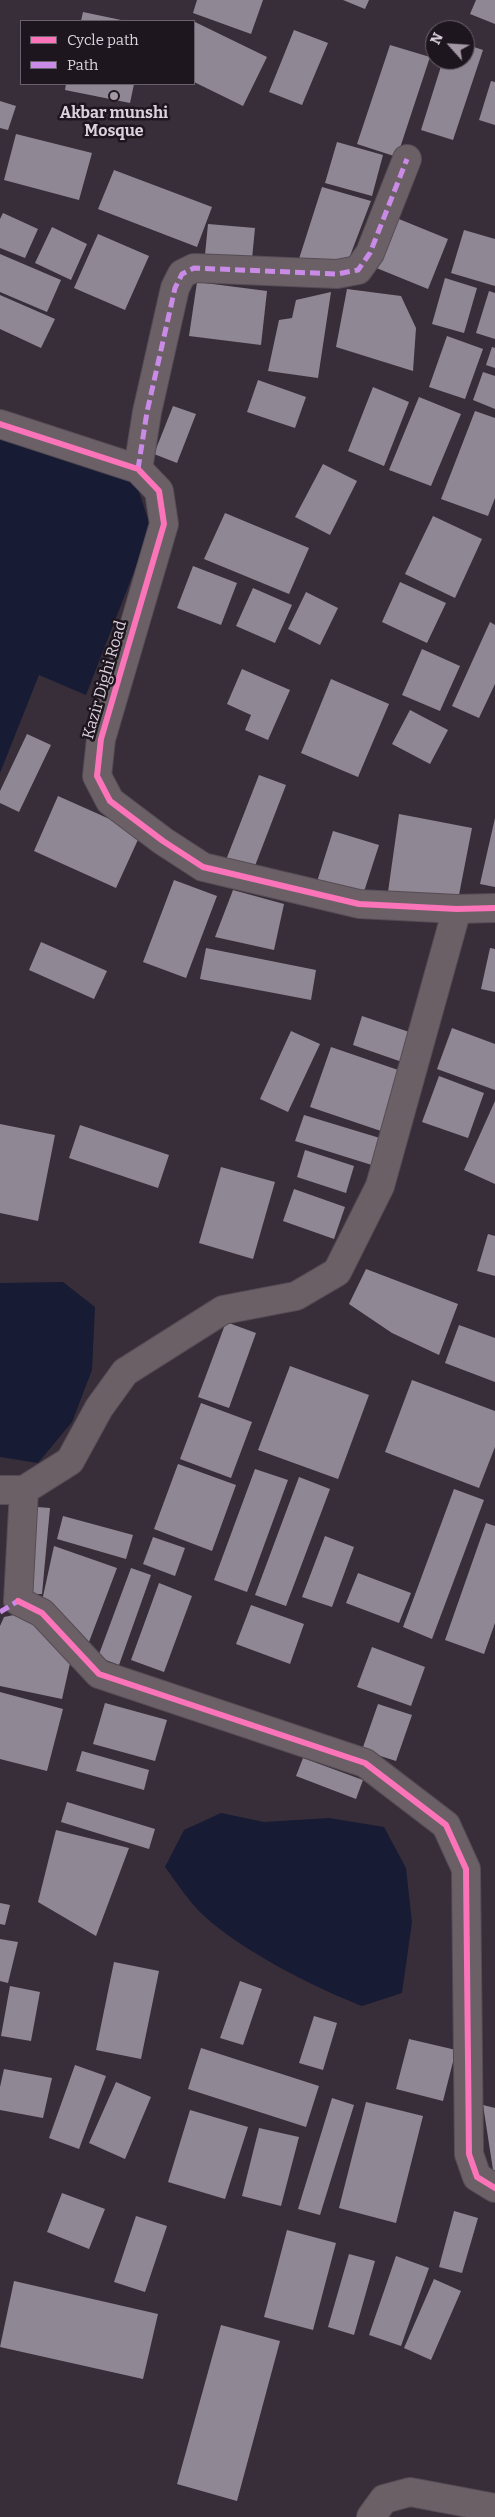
<!DOCTYPE html>
<style>
body{margin:0}
#map{position:relative;width:495px;height:2517px;overflow:hidden;background:#382e39;font-family:Bitter,serif}
canvas{display:block}
.legend{position:absolute;left:20px;top:20px;width:175px;height:65px;box-sizing:border-box;background:#1d161e;border:1px solid #69616b;margin:0;padding:6px 9px;list-style:none;font-size:15px;color:#dcd1de}
.legend li{display:flex;align-items:center;gap:10px;height:25px}
.legend b{width:25px;border:1px solid #69616b}
.north{position:absolute;left:425px;top:20px;width:50px;height:50px;box-sizing:border-box;background:#1d161e;border:1px solid #69616b;border-radius:50%;rotate:296deg;font-size:14px;font-weight:700;line-height:20px;text-align:center;color:#dcd1de}
.north::after{content:'';display:block;margin:auto;width:18px;height:22px;background:#a398a4;clip-path:polygon(50% 0,100% 100%,50% 72%,0 100%)}
</style>
<div id="map">
<canvas width="495" height="2517"></canvas>
<ul class="legend">
<li><b style="height:6px;background:#fb73b8"></b>Cycle path</li>
<li><b style="height:6px;background:#ca8be6"></b>Path</li>
</ul>
<div class="north">N</div>
</div>
<script>
const g = document.querySelector('canvas').getContext('2d');
g.lineJoin = 'round';
function paint(path, color) {
  g.fillStyle = color;
  g.fill(path, 'evenodd');
}
function stroke(path, color, width, dash) {
  g.strokeStyle = color;
  g.lineWidth = width;
  g.lineCap = dash ? 'butt' : 'round';
  g.setLineDash(dash || []);
  g.stroke(path);
}
function write(font, color, halo, rows, align = 'center') {
  g.font = font + ' Bitter,serif';
  g.lineWidth = 5;
  g.setLineDash([]);
  g.textBaseline = 'middle';
  g.strokeStyle = halo;
  g.fillStyle = color;
  for (const [text, x, y, turn = 0] of rows) {
    g.save();
    g.translate(x, y);
    g.rotate((+turn || 0) * Math.PI / 180);
    g.textAlign = isNaN(turn) ? turn : align;
    if (halo) g.strokeText(text, 0, 0);
    g.fillText(text, 0, 0);
    g.restore();
  }
}
paint(new Path2D(`
 M0 435 134 477 151 528 86 695 39 675 0 773Z
 M63 1282 95 1307 92 1370 72 1422 38 1463 0 1457V1283Z
 M221 1813 264 1822 329 1818 384 1827 406 1868 412 1922 402 1993 362 2006C313 1987 242 1951 203 1915 189 1902 177 1883 165 1867L184 1830Z`), '#171b33');
paint(new Path2D(`
 M197 0H263L251 34 193 13Z
 M343 0H369L365 9Z
 M476 0H495V24L470 14Z
 M83 12 121 20V21H81Z
 M195 22 267 57 243 106 194 82Z
 M294 30 328 43 302 105 269 92Z
 M465 44 483 50 453 140 421 130 443 60H465Z
 M390 45 430 57 397 157 357 144Z
 M491 81 495 82V125L479 120Z
 M66 84H134L130 103 65 90Z
 M0 101 16 106 8 130 0 128Z
 M16 134 92 153 79 200 4 180Z
 M337 142 383 155 372 196 325 183Z
 M114 170 212 207 197 247 98 209Z
 M322 187 371 201 348 261 298 262Z
 M3 213 38 229 25 258 0 248V219Z
 M394 217 448 239 428 289 374 267Z
 M208 224 255 228 251 269 204 265Z
 M52 227 87 244 71 280 35 263Z
 M464 230 495 239V286L451 273Z
 M98 234 149 256 125 310 74 288Z
 M0 254 61 280 47 312 0 292Z
 M445 278 477 288 464 333 432 324Z
 M197 282 267 291 261 345 189 336Z
 M347 289 401 296 416 328 413 371 336 347Z
 M489 291 495 293V339L476 333Z
 M331 292 318 378 268 371 279 320 292 318 296 300Z
 M0 295 55 319 41 348 0 329Z
 M447 336 483 349 465 399 429 387Z
 M492 347 495 348V368L486 365Z
 M483 372 495 376V409L473 400Z
 M258 380 306 397 295 428 247 412Z
 M373 387 409 402 384 466 348 451Z
 M419 397 461 414 431 486 389 470Z
 M173 406 196 414 177 463 154 454Z
 M475 411 495 418V498L488 516 441 499Z
 M323 464 357 481 330 535 295 517Z
 M225 513 309 548 289 594 204 559Z
 M433 516 482 539 455 598 405 574Z
 M193 566 237 583 221 625 177 608Z
 M400 582 446 603 427 643 382 622Z
 M253 588 292 605 275 643 236 626Z
 M306 592 338 608 320 645 288 629Z
 M490 622 495 625V684L479 718 452 706Z
 M422 649 460 666 440 711 402 695Z
 M242 669 290 690 268 740 245 730 251 715 227 704Z
 M331 679 389 704 358 777 301 753Z
 M410 710 448 730 430 764 392 744Z
 M27 734 51 745 19 812 0 803V791Z
 M259 775 286 785 253 871 226 860Z
 M58 796 141 833 116 888 34 851Z
 M399 814 472 828 458 900 388 892Z
 M495 818V887L480 884Z
 M333 831 379 845 361 901 315 888Z
 M174 880 217 896 186 978 143 962Z
 M233 890 284 904 274 950 215 937Z
 M41 942 107 971 94 999 29 970Z
 M206 948 316 970 311 1000 200 979Z
 M490 948 495 949V992L481 989Z
 M362 1016 415 1034 405 1063 353 1045Z
 M452 1028 495 1044V1090L437 1069Z
 M291 1031 320 1044 288 1112 260 1099Z
 M331 1047 404 1072 384 1132 310 1107Z
 M439 1076 484 1093 468 1138 422 1122Z
 M495 1101V1184L464 1170Z
 M304 1115 383 1139 375 1166 295 1141Z
 M0 1124 55 1135 38 1221 0 1213Z
 M80 1125 169 1155 158 1188 69 1158Z
 M305 1150 354 1166 346 1193 297 1177Z
 M221 1167 275 1182 253 1259 199 1243Z
 M294 1189 345 1207 334 1239 283 1221Z
 M488 1234 495 1236V1276L477 1271Z
 M366 1269 458 1304 439 1355 392 1333 349 1304Z
 M226 1322 256 1333 229 1408 198 1397Z
 M459 1325 495 1338V1382L445 1363Z
 M290 1366 369 1395 338 1479 258 1450Z
 M412 1380 495 1411V1447L479 1488 385 1452Z
 M201 1403 252 1422 231 1478 180 1459Z
 M178 1464 236 1485 212 1551 154 1529Z
 M255 1469 288 1480 247 1592 214 1580Z
 M299 1477 330 1489 286 1606 255 1595Z
 M454 1489 484 1500 432 1639 403 1627Z
 M25 1506 50 1508 42 1594H22Z
 M63 1516 133 1535 126 1559 57 1539Z
 M486 1523 495 1526V1623L484 1654 445 1640Z
 M325 1536 354 1547 332 1607 302 1597Z
 M153 1537 185 1548 175 1576 143 1564Z
 M54 1546 117 1568 89 1642 42 1601Z
 M131 1568 151 1575 119 1665 98 1657Z
 M358 1573 411 1593 399 1623 346 1603Z
 M159 1583 192 1596 164 1672 131 1660Z
 M251 1605 304 1624 290 1664 236 1644Z
 M29 1612 71 1659 62 1699 0 1686V1626L4 1617Z
 M372 1647 425 1667 411 1706 357 1687Z
 M0 1692 63 1709 47 1771 0 1759Z
 M105 1703 167 1720 155 1761 93 1744Z
 M378 1704 412 1715 396 1761 362 1750Z
 M82 1751 149 1770 144 1790 76 1771Z
 M303 1758 363 1780 356 1799 296 1776Z
 M67 1802 155 1829 149 1849 61 1822Z
 M56 1830 129 1848 96 1936 38 1902Z
 M0 1903 10 1905 5 1925 0 1924Z
 M0 1939 18 1942 8 1983 0 1981Z
 M114 1962 159 1971 141 2059 96 2050Z
 M240 1981 262 1989 243 2045 220 2038Z
 M10 1986 40 1992 31 2041 1 2036Z
 M314 2016 337 2023 323 2070 299 2063Z
 M409 2039 456 2050 443 2101 396 2089Z
 M201 2048 319 2086 306 2127 188 2089Z
 M75 2065 106 2076 79 2149 49 2138Z
 M4 2069 52 2078 43 2118 0 2110V2087Z
 M116 2082 151 2097 125 2159 89 2143Z
 M332 2098 354 2105 320 2215 298 2209Z
 M366 2102 423 2116 396 2223 339 2208Z
 M483 2105 495 2108V2176H494Z
 M190 2110 248 2127 225 2199 168 2182Z
 M259 2128 299 2137 281 2206 242 2196Z
 M62 2193 105 2209 89 2249 47 2232Z
 M454 2211 478 2218 462 2273 439 2267Z
 M136 2216 167 2226 145 2292 114 2282Z
 M287 2230 336 2243 313 2330 264 2317Z
 M349 2254 375 2261 354 2335 328 2327Z
 M396 2256 429 2268 401 2346 369 2335Z
 M434 2279 461 2291 431 2360 404 2348Z
 M14 2281 158 2314 143 2379 0 2347Z
 M221 2325 280 2341 237 2501 177 2484Z`), '#8f8894');
const minor = new Path2D(`
 M0 424 138 469 159 491 164 524 101 739 97 776 110 801 163 841 203 867 359 904 457 909 495 908
 M138 469 147 412 175 288 182 274 194 268 337 274 358 270 370 253 407 159
 M0 1490H24L70 1461 99 1408 125 1372 223 1310 296 1296 337 1272 380 1186 457 909
 M18 1601 42 1613 99 1674 365 1763 446 1825 466 1869 469 2154 477 2177 495 2188
 M18 1601 24 1490
 M371 2517 384 2499 410 2492 495 2508`);
stroke(minor, '#554c56', 30);
stroke(minor, '#6b6066', 28);
stroke(new Path2D(`
 M138 469 147 412 175 288 182 274 194 268 337 274 358 270 370 253 407 159
 M0 1612 18 1601`), '#ca8be6', 5, [10, 5]);
stroke(new Path2D(`
 M0 424 138 469 159 491 164 524 101 739 97 776 110 801 163 841 203 867 359 904 457 909 495 908
 M18 1601 42 1613 99 1674 365 1763 446 1825 466 1869 469 2154 477 2177 495 2188`), '#fb73b8', 6);
for (const [x, y, r, color] of [
 [114,96,5,"#a398a4"]
]) {
  const dot = new Path2D();
  dot.arc(x, y, r, 0, 2 * Math.PI);
  g.fillStyle = color;
  g.fill(dot);
  stroke(dot, '#1d161e', 2);
}
write('bold 16px', '#dcd1de', '#1d161e', [
 ["Akbar munshi",114,114],
 ["Mosque",114,132]
]);
write('16px', '#dcd1de', '#1d161e', [
 ["Kazir Dighi Road",105,680,-74]
]);
</script>
